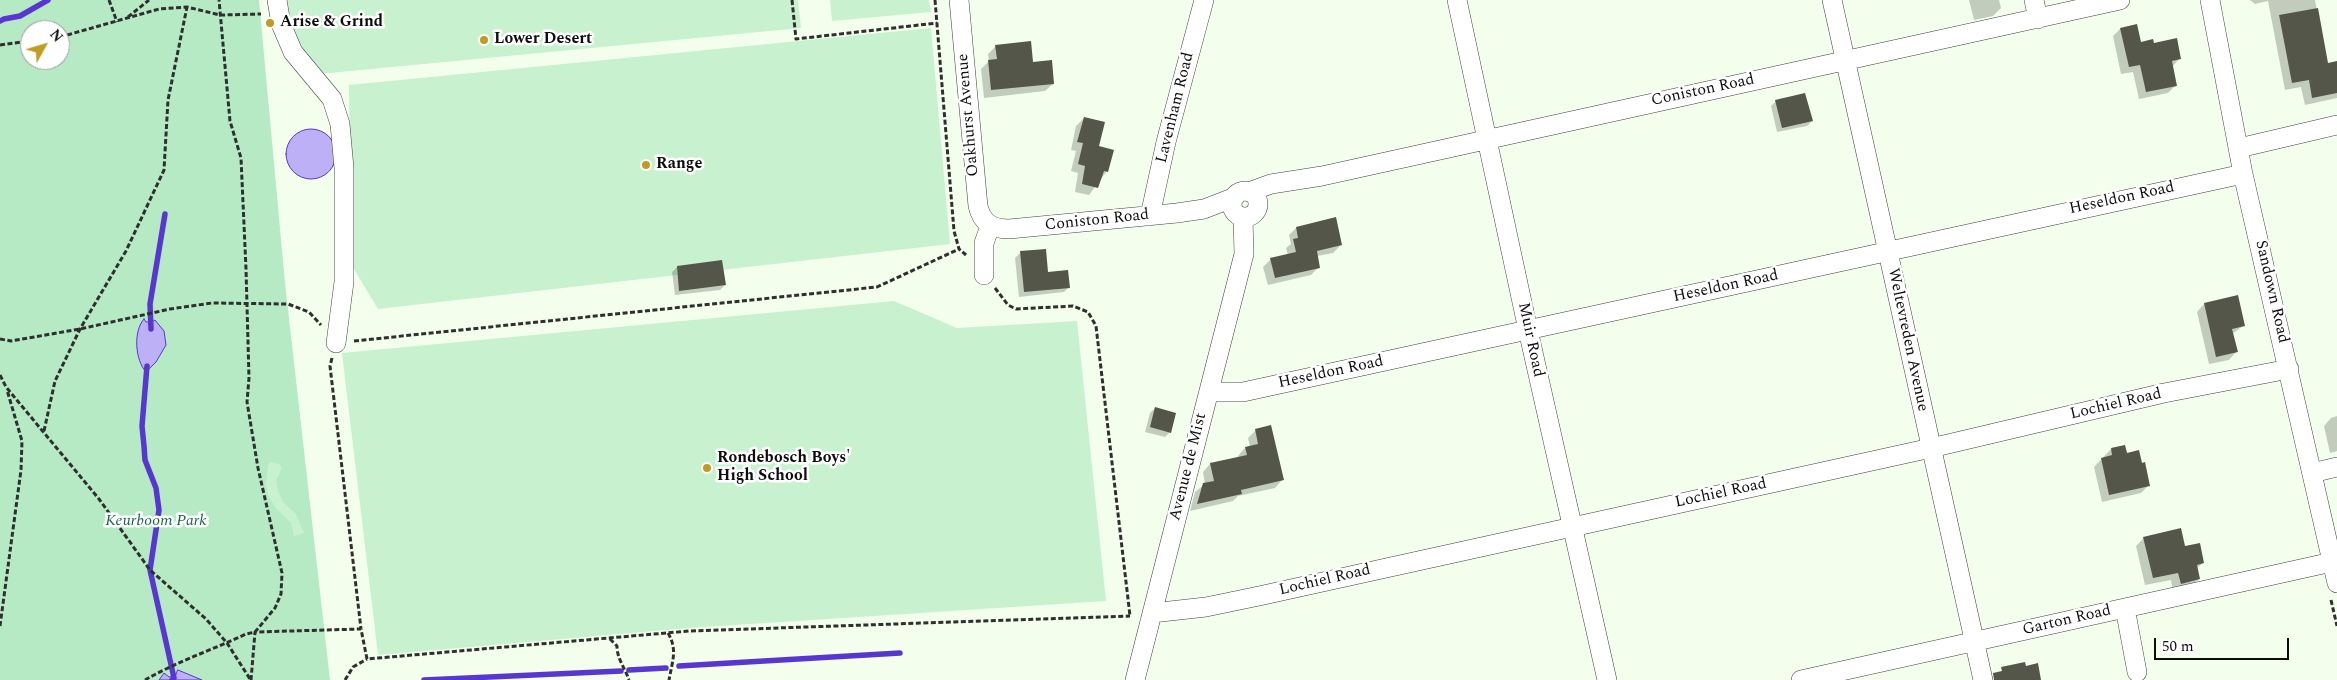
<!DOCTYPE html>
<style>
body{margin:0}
#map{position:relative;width:2337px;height:680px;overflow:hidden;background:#f3ffec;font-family:Spectral,serif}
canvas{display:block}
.north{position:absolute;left:20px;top:20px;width:50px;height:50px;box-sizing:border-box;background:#fff;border:1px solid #9e9e9e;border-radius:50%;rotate:51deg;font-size:14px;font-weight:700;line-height:20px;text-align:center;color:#0d0d0d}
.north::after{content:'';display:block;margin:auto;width:18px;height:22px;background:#bf9c22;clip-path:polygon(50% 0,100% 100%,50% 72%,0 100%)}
.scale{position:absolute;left:2154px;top:638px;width:135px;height:22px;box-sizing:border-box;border:2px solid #0d0d0d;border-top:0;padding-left:6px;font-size:15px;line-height:18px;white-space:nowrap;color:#0d0d0d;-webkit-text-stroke:4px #fff;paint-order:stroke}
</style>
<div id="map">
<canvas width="2337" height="680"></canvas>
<div class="north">N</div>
<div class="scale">50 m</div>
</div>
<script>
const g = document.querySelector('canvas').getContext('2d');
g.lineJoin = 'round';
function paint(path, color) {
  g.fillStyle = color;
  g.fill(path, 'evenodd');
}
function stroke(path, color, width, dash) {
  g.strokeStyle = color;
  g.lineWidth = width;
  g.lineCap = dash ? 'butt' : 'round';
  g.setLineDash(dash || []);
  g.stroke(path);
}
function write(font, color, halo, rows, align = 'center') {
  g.font = font + ' Spectral,serif';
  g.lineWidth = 5;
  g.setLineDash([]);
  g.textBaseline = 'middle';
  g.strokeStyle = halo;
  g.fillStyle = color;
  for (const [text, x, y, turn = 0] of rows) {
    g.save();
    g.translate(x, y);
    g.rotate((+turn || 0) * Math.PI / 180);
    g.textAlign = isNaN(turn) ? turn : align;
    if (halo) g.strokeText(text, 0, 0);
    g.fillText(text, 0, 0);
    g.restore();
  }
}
paint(new Path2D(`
 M0 0H259L285 283 330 680H0ZM30 30H60V60H30Z`), '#b6eac5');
paint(new Path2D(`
 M283 0H798L801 28 319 74 298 50Z
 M830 0H929L931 12 832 21Z
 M931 28 950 244 378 309 351 264 349 85Z
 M894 301 957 328 1077 321 1106 601 689 628 378 655 342 353Z
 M271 462 279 464 282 468 276 480 278 491 283 502 296 514 304 533 294 536 291 523 275 507 268 495 266 485 268 465Z`), '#c8f1cf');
const water = new Path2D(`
 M286 154a25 25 0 1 1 50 0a25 25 0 1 1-50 0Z
 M144 319 146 322H152L155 320 164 331 166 345 156 362 146 372C135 360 133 331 144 319Z
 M178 670 202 680H159L164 673 169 677 175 676Z`);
paint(water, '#beb0f7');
stroke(water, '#5836d0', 1);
paint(new Path2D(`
 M1969 0H1999L2001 8 1993 16 1974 20Z
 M2250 0H2315L2327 65 2337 63V98L2305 105 2301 87 2285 90 2268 1 2255 4Z
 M2120 29 2140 43 2153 44 2180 58 2172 67 2176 85 2168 93 2139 99 2133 72 2121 74 2113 36Z
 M996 46 1032 64 1053 84 1045 91 984 98 981 69 989 61 988 54Z
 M1776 101 1812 121 1807 126 1777 132 1771 106Z
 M1084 118 1107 171 1089 195 1075 192 1078 173 1071 171 1076 151 1071 150 1076 126Z
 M1296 228 1341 245 1333 253 1317 256 1319 267 1311 275 1268 285 1263 267 1271 259 1288 255 1286 248 1291 244 1289 235Z
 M1020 253 1047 273 1069 287 1064 292 1019 297 1015 258Z
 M677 267 725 285 720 290 675 295 672 272Z
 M2204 304 2243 326 2232 334 2236 352 2229 360 2209 364 2197 312Z
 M1155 408 1170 432 1165 437 1145 432 1150 413Z
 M2337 416V451L2330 453 2324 426 2331 418Z
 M1256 430 1282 480 1275 488 1238 496 1233 501 1190 511 1195 492 1205 484 1203 472 1210 464 1238 458V456L1245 448 1250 447 1248 438Z
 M2111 449 2126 455 2149 485 2141 493 2102 502 2094 467Z
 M2144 538 2184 548 2203 563 2196 569 2199 579 2191 587 2173 591 2171 580 2145 585 2136 546Z`), '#0003');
stroke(new Path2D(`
 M0 21 4 19 20 16 48 0
 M151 329 150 304 165 214
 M147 366 142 426 144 446 145 460 156 488 159 510 150 570 174 678 172 680
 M679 666 900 653
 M629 670 666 668
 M424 680 621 671`), '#5836d0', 5.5);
paint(new Path2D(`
 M2318 8 2328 63 2337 61V93L2312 98 2309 80 2292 83 2279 15Z
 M2137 24 2141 42 2153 39 2154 43 2177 38 2181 59 2172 61 2177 86 2146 92 2140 65 2129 67 2120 28Z
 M1031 41 1033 62 1052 60 1054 84 991 90 988 60 997 59 995 45Z
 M1805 93 1813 121 1782 128 1775 100Z
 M1084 117 1105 122 1099 146 1114 150 1108 172 1104 171 1098 188 1082 184 1085 166 1078 164 1083 143 1077 142Z
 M1336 217 1342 245 1317 251 1320 268 1275 278 1270 258 1296 252 1293 239 1298 238 1296 227Z
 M1046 249 1048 272 1068 270 1070 288 1024 292 1020 251Z
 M722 260 726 285 679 291 677 266Z
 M2238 295 2245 326 2232 329 2238 352 2216 357 2204 303Z
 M1155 407 1176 413 1171 433 1150 427Z
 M1271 425 1284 480 1241 490 1242 494 1197 504 1203 483 1214 481 1210 463 1247 455 1245 447 1258 444 1255 429Z
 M2125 445 2127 453 2139 450 2142 463 2145 462 2150 486 2109 495 2101 458 2112 455 2111 448Z
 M2181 528 2185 546 2200 543 2204 563 2197 565 2200 579 2181 584 2178 573 2153 578 2143 537Z
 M2025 662 2026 666 2038 663 2041 680H1994L1993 673 2002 671 2001 667Z`), '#535649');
const minor = new Path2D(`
 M277 0 281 24 293 52 332 99 340 124 344 168V282L336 343
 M959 0 978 206C982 223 992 229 1009 229L1177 213 1204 209 1235 197
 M1457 0 1528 330 1607 680
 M1832 0 1983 680
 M2034 0 2038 19
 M2210 0 2243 174 2337 583
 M2239 148 2337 125
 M1232 204a13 13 0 1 1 26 0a13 13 0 1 1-26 0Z
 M1249 192 1271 184 1322 176 2120 0
 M1150 216 1166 142 1204 0
 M984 275V243L990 226
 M1209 392H1243L2243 174
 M2312 473 2337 467
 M2125 608 2137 672
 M1152 613 1206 607 1259 596 1931 448 2164 393 2289 369
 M1135 680 1244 254 1243 217
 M1801 680 2332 562`);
stroke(minor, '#404040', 20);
stroke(new Path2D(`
 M109 0 117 22
 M792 0 796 39 937 23
 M935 0 954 231 959 249 966 255
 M128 17 149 0
 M60 37 159 9 187 7 220 15 261 14
 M0 45 30 41
 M995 288 1008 305 1016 309 1073 306 1088 312 1096 326 1130 616
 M0 339 11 341 80 329 170 309 212 303 288 304 309 312 321 325
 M354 341 877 287 959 249
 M332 358 330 366 361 629
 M0 375 6 387 99 499 150 570 206 619 227 643 250 679
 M44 431 55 381 80 329 126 251 164 170 168 100 187 7
 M2331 600 2337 626
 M0 626 21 470 22 441 7 390
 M668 633C678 650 672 662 669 680
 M610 639 617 646C617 659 625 668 629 680
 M145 680C176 662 212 650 246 634L255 632 275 608 281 594 282 573 258 468 247 402 249 378 246 269 241 158 230 121 219 0
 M251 680 255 632 361 629 367 659 689 631 1130 616
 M345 680 353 667 367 659`), '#2f2f2f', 3, [5, 2.5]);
stroke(minor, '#fff', 19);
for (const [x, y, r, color] of [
 [270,23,5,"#bf9c22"],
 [484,40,5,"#bf9c22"],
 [646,165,5,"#bf9c22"],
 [707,468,5,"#bf9c22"]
]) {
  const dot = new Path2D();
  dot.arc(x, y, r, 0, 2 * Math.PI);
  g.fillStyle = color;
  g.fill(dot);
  stroke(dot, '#fff', 2);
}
write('bold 16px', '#0d0d0d', '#fff', [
 ["Arise & Grind",280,23],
 ["Lower Desert",494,40],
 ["Range",656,165],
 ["Rondebosch Boys'",717,459],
 ["High School",717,477]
], 'left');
write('16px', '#0d0d0d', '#fff', [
 ["Coniston Road",1703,91,-12],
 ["Lavenham Road",1176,108,-76],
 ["Oakhurst Avenue",969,115,-95],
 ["Heseldon Road",2122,199,-12],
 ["Coniston Road",1097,221,-6],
 ["Heseldon Road",1726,287,-12],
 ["Sandown Road",2271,292,77],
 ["Muir Road",1530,340,78],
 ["Weltevreden Avenue",1907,340,78],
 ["Heseldon Road",1331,373,-12],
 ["Lochiel Road",2116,405,-13],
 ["Avenue de Mist",1189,467,-76],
 ["Lochiel Road",1721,494,-12],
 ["Lochiel Road",1325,581,-13],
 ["Garton Road",2067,621,-13]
]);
write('italic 16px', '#1c6549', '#fff', [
 ["Keurboom Park",156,522]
]);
</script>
